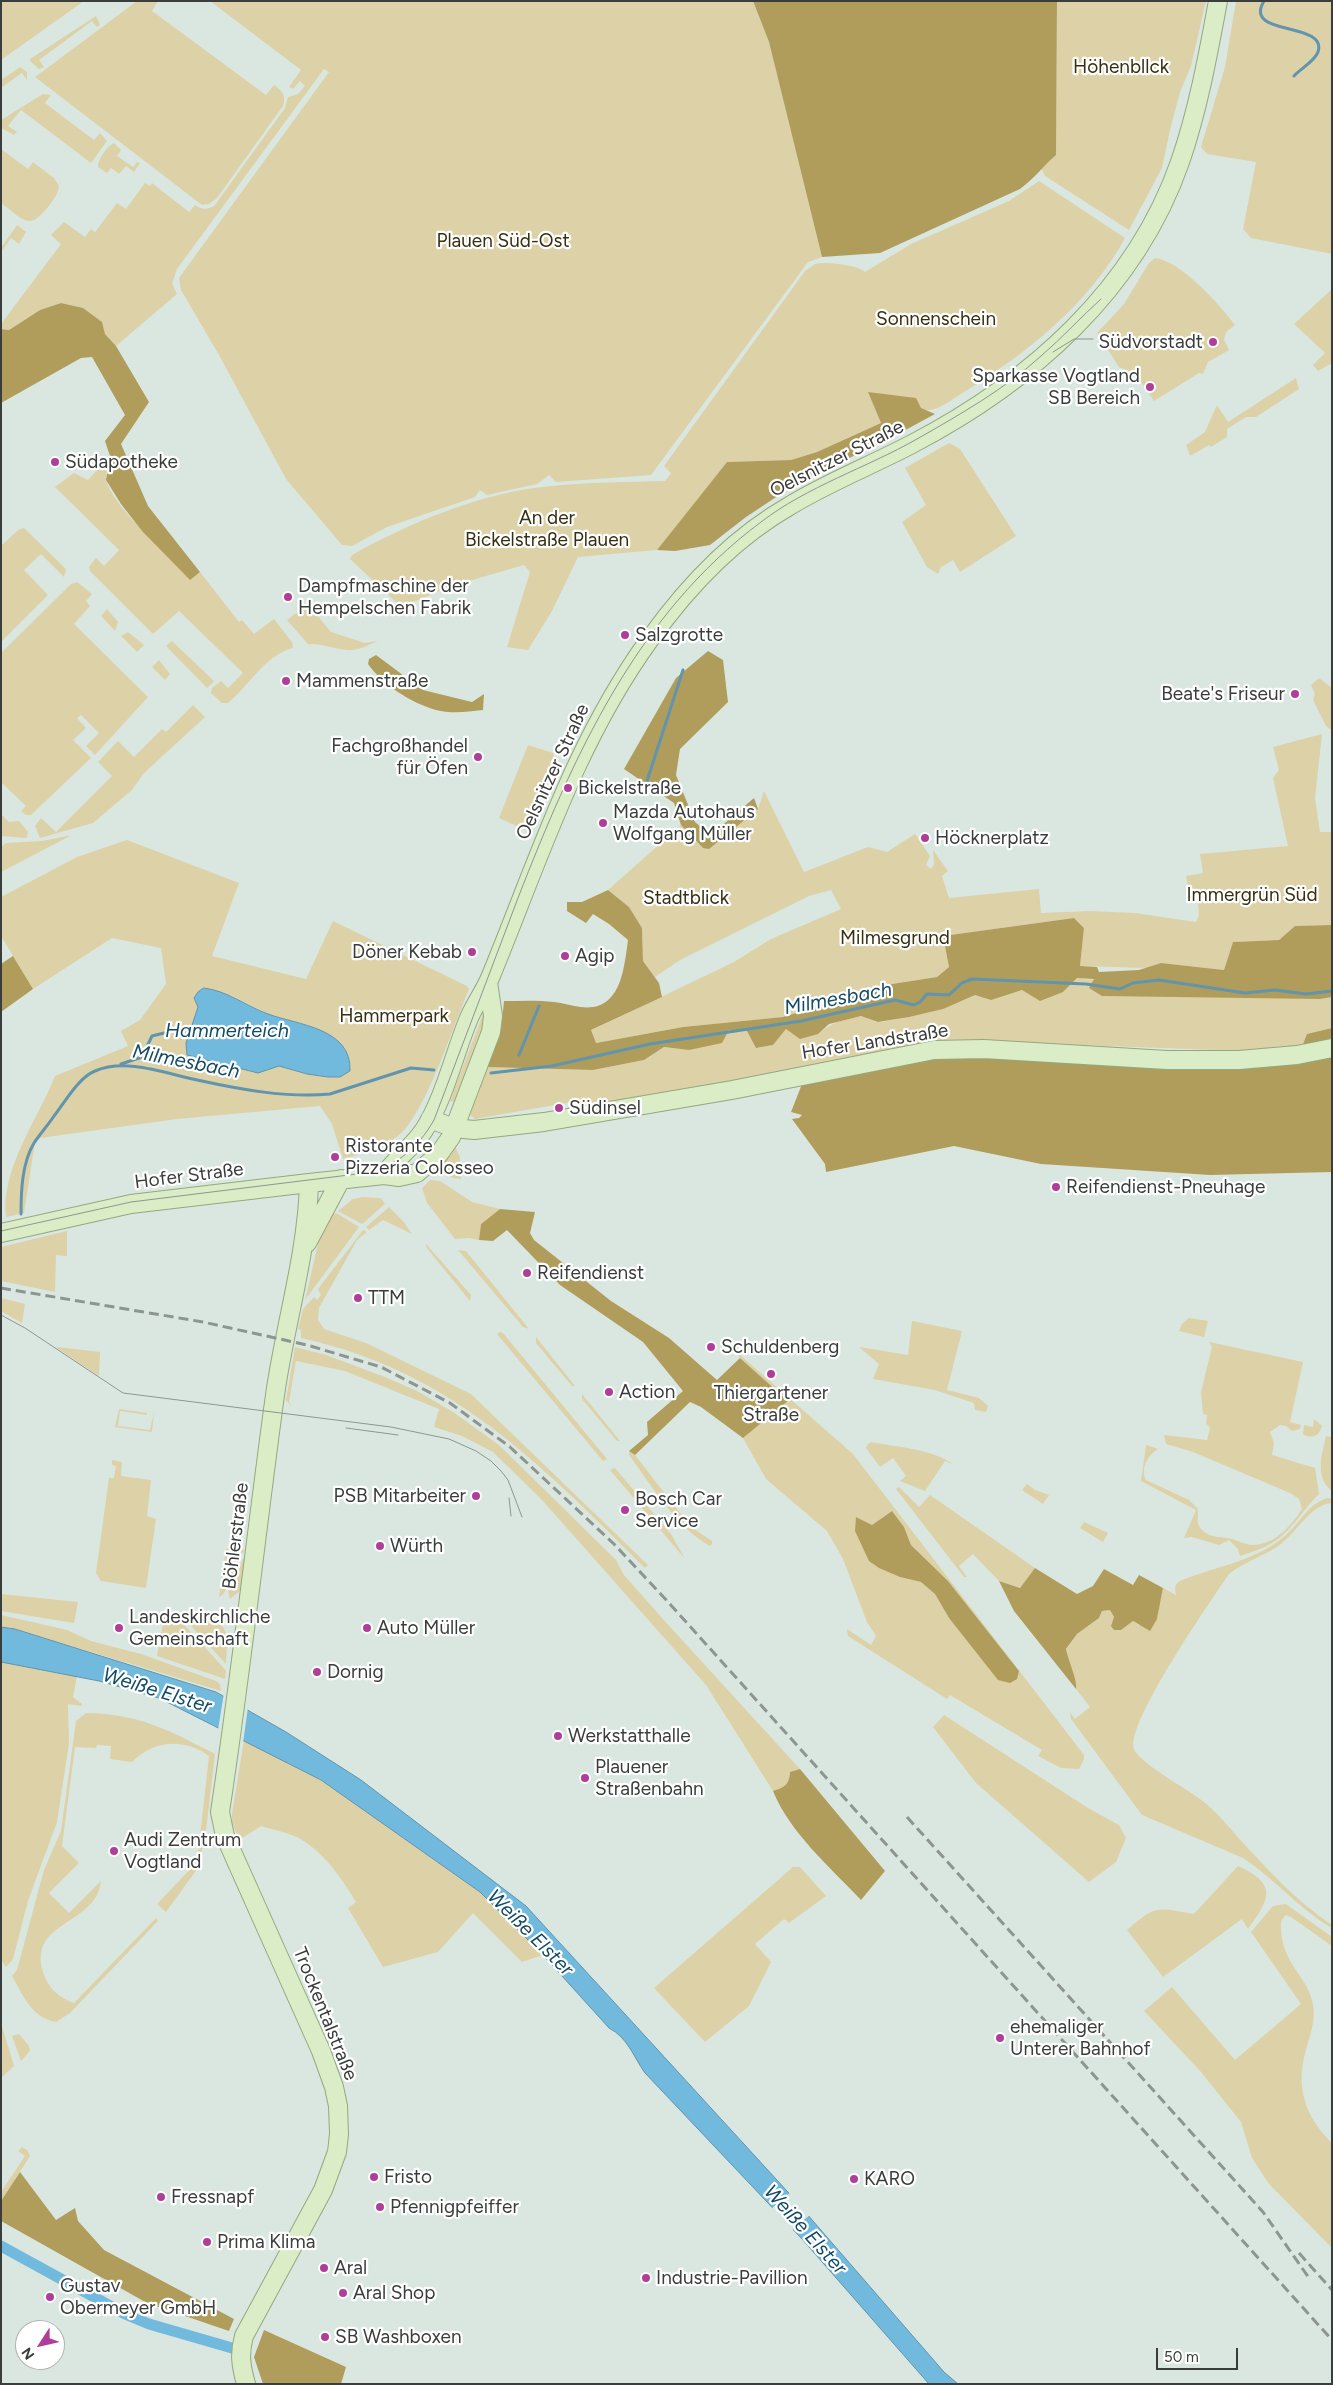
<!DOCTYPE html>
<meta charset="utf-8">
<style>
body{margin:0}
#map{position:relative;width:1333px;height:2385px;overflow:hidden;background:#dae7e0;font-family:Figtree,sans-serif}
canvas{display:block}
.frame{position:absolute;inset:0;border:2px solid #393d3b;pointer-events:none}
.north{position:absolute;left:15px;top:2320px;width:50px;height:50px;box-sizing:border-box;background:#fff;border:1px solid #b0b1b1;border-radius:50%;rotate:235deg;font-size:14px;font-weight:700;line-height:20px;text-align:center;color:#393d3b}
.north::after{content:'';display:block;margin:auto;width:18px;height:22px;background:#b03e98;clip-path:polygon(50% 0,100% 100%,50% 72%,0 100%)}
.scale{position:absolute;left:1156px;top:2348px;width:82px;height:22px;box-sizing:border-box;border:2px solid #393d3b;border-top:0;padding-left:6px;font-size:15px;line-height:18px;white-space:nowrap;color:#393d3b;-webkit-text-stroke:4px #fff;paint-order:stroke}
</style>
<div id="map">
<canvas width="1333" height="2385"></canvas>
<div class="frame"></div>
<div class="north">N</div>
<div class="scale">50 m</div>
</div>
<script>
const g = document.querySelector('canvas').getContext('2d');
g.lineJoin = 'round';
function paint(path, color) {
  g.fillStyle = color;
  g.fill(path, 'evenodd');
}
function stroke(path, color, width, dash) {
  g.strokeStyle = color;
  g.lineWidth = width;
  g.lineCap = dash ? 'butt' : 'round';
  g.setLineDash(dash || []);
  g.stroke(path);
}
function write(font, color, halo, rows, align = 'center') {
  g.font = font + ' Figtree,sans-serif';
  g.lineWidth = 4.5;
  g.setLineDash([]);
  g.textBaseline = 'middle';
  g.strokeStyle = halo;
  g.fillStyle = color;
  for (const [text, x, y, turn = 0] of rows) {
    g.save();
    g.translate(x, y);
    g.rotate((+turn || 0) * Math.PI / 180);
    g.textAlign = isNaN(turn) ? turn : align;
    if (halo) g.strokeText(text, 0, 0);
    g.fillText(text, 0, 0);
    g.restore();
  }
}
paint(new Path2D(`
 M1 1H84L1 60Z
 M137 1H158L152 11 266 95 274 85C283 91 286 96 283 106L217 198 209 204 202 205 35 77Z
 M210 1H753L769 42 822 257 808 262 651 475 556 482 549 475 537 484 487 495 480 490 475 497 387 527 352 546 342 545 286 479 219 355 181 290 179 278 329 72 324 69 177 269 172 284 177 294 116 346 105 334 101 322 83 308 61 303 40 310 9 330 1 329V324L61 244 51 235 64 222 85 237 91 229 95 232 117 203 126 209 145 183 150 186 152 183 189 212 195 205C202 210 208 210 215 205L285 108 288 97 298 94 305 86 300 81 293 89 289 87 301 70Z
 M1057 1H1206L1191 66 1180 92 1170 130 1162 168 1129 230 1045 176 1041 168 1056 155Z
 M1236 1H1332V254L1251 238 1243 229 1256 162 1207 154 1201 147 1225 67Z
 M96 16 100 25 97 27 92 21 39 60 44 67 39 69 30 61V59Z
 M20 67 27 72V80L22 73 1 88V80Z
 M43 94 51 95 45 103 94 140 100 133 107 141 91 163 21 110 8 126 17 132 14 135 1 128V120Z
 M114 143 121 150 117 156 133 167 137 162 140 163 134 172 126 166 119 174 111 168 107 173 98 167C98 159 107 146 114 143Z
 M1 149 28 169 33 162 54 178 59 186C58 195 53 200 48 207 28 232 23 219 1 203Z
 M1039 181 1125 238C1089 304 1026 354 964 392 954 398 939 411 926 410 915 410 881 396 868 392L881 423 817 452 791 460 727 462 657 550 578 557 552 611 528 650 507 647 530 572 524 565 448 587 419 600 399 605 350 559 352 555C411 522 483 492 551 486 589 482 627 482 665 481L671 473 664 466 805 271C808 269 812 266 815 264 825 261 858 265 865 272L911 244 1009 201Z
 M17 225 26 232 19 244 11 238 1 252V248Z
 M1155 258C1181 261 1219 304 1235 325L1226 332 1224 340 1229 350 1208 362 1203 374 1199 373 1154 401 1136 374 1119 367 1097 333 1124 304 1149 263Z
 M1332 289V363L1318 371 1313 365 1325 353 1294 324Z
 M1296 378 1299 389 1256 417H1246L1227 429V437L1211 447 1209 445 1190 456 1186 445 1205 432 1217 405 1228 422Z
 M949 443 960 449 1016 536 960 572 953 560 941 567 938 574 927 567 902 522 926 505 905 468Z
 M110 456C109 463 106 472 106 479 109 502 172 561 190 579L200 572 239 622 242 620 254 634 274 619 292 642 293 648C265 655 249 686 228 703H222L211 693 212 688 221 681 228 688 243 673 179 611 153 634 90 571 89 567 96 558 104 566 119 550 55 487 74 473 88 480Z
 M24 528 66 569 64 577 41 554 24 570 48 595 1 642V546L18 530Z
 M77 582 92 594 86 601 90 606 74 624 148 697 95 755 86 746 99 733 81 715 77 718 86 728 73 740 91 758 31 815H26L21 811 26 806 3 784 1 785V653L71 584Z
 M308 604 331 632 365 643 378 641C368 645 358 651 348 650 334 649 322 643 308 644L287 620Z
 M107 609 118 622 115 631 101 616Z
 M128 632 144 645 137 652 121 636Z
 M172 641 214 681 207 688 166 646Z
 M159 660 170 674 165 680 152 667Z
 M1319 678 1332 688V729H1330L1326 726 1313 700 1315 694 1311 685Z
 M193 705 205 717 143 774 132 790 93 823 40 838 35 826 41 818 56 832 112 776 98 762 118 741 134 757 162 729 166 732Z
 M1322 734 1315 798 1320 832H1332V925L1295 926 1279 940 1233 942 1224 970 1161 963 1146 968 1080 966 1084 928 1074 918 943 936 949 967 937 977 892 984 783 1017 683 1027 595 1043 590 1031 734 962 771 939 841 909 831 890 809 896 680 960 655 977 643 961 642 928 629 907 608 890 681 825 703 848 758 809 764 791 804 872 868 847 887 852 915 834 930 856 926 865 931 869 934 864 933 850 948 871 942 876 949 898 1039 889 1041 913 1090 911 1135 913 1196 922 1199 915 1197 893 1189 892 1186 876 1203 873 1200 854 1288 846 1273 778 1279 770 1273 747Z
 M528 745 553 753 556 763 547 779 530 832 499 818Z
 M1 814 9 822 19 821 28 832 27 838 1 836Z
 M67 836H70L1 872V847L6 843 42 841Z
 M127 840 239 883 212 956 306 979 333 921 467 986 469 989C453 1027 430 1099 405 1129 390 1146 365 1153 343 1159L332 1124 320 1106 177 1119 40 1138 35 1142 24 1213 6 1217C0 1170 39 1117 55 1076L128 1046 121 1031 140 1020 166 984 161 948 112 938 33 989 1 936V897L77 857ZM230 995 268 1014 316 1028 340 1077 307 1074 279 1066 258 1073 186 1043 198 1007Z
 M1077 978 1253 996 1320 999 1332 997V1028L1308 1034 1302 1047 1244 1051 968 1041 935 1043 760 1077 590 1106 583 1100 475 1119 470 1115 487 1067 593 1070 644 1060 664 1047 689 1050 729 1030 747 1031 757 1048 773 1045 786 1029 818 1034C827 1026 851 1013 864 1017 870 1018 875 1023 882 1022 915 1016 945 1008 975 995L991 999 1022 990 1063 992Z
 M484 1011 489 1014 457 1103 450 1101Z
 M455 1146 460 1157 461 1179 453 1178 437 1168Z
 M430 1180 440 1181 472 1202 500 1209 481 1224 479 1240 469 1238 455 1239 427 1203 422 1188Z
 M363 1197 381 1198 385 1204 362 1224 338 1211 353 1199Z
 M389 1207 403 1221 412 1234 383 1220 369 1230 366 1227Z
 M331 1213 338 1214 359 1227 305 1300 321 1231Z
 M363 1230 367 1232 357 1240 319 1308 318 1320 324 1329 366 1343 471 1394 648 1565 645 1568C540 1464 452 1371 301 1338V1330L298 1329 303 1309 314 1297 317 1300 321 1295 318 1289Z
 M67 1231V1256L56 1255 55 1292 1 1281V1247Z
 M426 1244 471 1295 470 1301 426 1247Z
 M458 1250 466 1251 529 1329 523 1327Z
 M1 1298 25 1304 22 1323 1 1311Z
 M1189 1318 1208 1321 1204 1337 1179 1331 1182 1324Z
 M912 1321 962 1331 947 1390 979 1398 988 1406 986 1412 975 1410 974 1403 935 1390 873 1379 879 1364 859 1347 908 1355Z
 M500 1332 503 1333 607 1459 603 1461 497 1334Z
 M536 1337 575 1386H572L536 1343Z
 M1209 1342 1303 1362 1290 1422 1301 1425 1300 1429 1292 1431 1286 1426 1280 1425 1270 1432 1274 1443 1272 1455 1315 1468 1319 1494C1306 1506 1298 1521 1285 1533 1273 1545 1256 1551 1240 1556L1238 1549 1229 1540 1219 1545 1192 1537 1184 1538 1196 1510 1141 1481 1146 1445 1158 1449C1148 1455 1140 1469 1146 1480L1189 1500 1197 1508C1199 1513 1197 1519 1198 1523 1202 1536 1217 1537 1227 1538 1236 1539 1244 1545 1254 1545 1275 1544 1291 1526 1302 1509L1299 1499 1290 1493 1193 1452 1166 1444 1164 1435 1207 1440 1210 1428 1206 1423 1207 1415 1203 1414 1201 1392 1212 1347Z
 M57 1347 100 1352 99 1376 57 1348Z
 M295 1347 326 1355 385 1377 419 1392 453 1412 499 1445 616 1560 624 1575 662 1618 800 1769 790 1772C789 1785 785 1787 773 1791L706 1685 542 1500 493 1452 462 1436 434 1427 439 1409 345 1371 296 1361 289 1402 293 1408 286 1400Z
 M731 1347 853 1454 1084 1755V1759L1079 1769 1061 1768 1038 1756 1042 1750 950 1695 947 1699 848 1636 847 1629 871 1645 876 1636 867 1622 843 1559 827 1531 766 1479 743 1438 788 1401 740 1358ZM892 1511 904 1527 911 1545 948 1581 1019 1671 967 1639 949 1618 935 1594 921 1582 900 1577 856 1517 872 1525Z
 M582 1394 620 1441H617L582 1399Z
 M119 1409 147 1413V1415L120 1411 118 1426 150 1430 154 1412 152 1432 115 1427Z
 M1314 1419 1322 1426C1320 1435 1312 1440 1303 1434L1304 1425 1313 1427Z
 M1326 1436 1332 1437V1491C1314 1477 1322 1455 1326 1436Z
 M871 1442C897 1447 933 1449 954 1465L945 1461 925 1491 900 1481 906 1476 893 1458 880 1467 866 1448 867 1445Z
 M629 1451 635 1455 691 1527 712 1541V1544L710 1546C676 1527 652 1486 629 1455Z
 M112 1460 122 1462 121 1476 151 1480 147 1516 156 1519 146 1588 101 1581 96 1573 109 1478H114L116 1466 112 1465Z
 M615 1468 671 1534 685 1559 610 1470Z
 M1027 1484 1035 1490 1049 1495 1043 1504 1022 1490Z
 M899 1487 919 1507 930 1495 1035 1568 1020 1588 999 1581 973 1554 959 1566 967 1577H964L896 1489Z
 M1328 1498 1332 1499V1503C1311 1504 1297 1532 1281 1544 1265 1556 1245 1561 1229 1574 1212 1599 1125 1724 1134 1749 1138 1762 1187 1789 1200 1799 1217 1811 1231 1830 1245 1845 1272 1874 1299 1903 1332 1925V1928C1299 1909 1275 1879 1243 1858L1142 1815 1071 1719 1070 1712 1075 1719 1090 1707 1076 1689C1077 1681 1068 1660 1066 1650L1077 1634 1099 1618 1102 1611 1110 1610 1121 1630 1133 1621 1138 1625 1157 1619 1163 1588 1176 1595C1175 1588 1174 1585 1180 1581 1216 1566 1259 1561 1288 1533 1302 1520 1309 1503 1328 1498Z
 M1084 1522 1108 1533 1103 1542 1080 1528Z
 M226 1549 245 1550C235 1561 229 1594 219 1597Z
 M245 1558 240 1591 230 1599 228 1591 236 1580 242 1560Z
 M1 1594 78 1602 74 1623 1 1611Z
 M165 1613 178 1618 221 1665 226 1671 225 1679 157 1656Z
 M1 1615 67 1630 91 1641 141 1654 216 1681 220 1684 221 1691 15 1629 1 1627Z
 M182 1616C224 1620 230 1620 226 1664Z
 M1 1662 77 1676 73 1697 82 1704V1706L68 1704 69 1743 57 1822 28 1901 13 1959 6 1967 1 1960Z
 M86 1713C139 1714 169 1730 215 1754L206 1831 198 1868 166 1912 157 1904 197 1862 209 1756C184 1738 154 1740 132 1762L110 1759 111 1746 97 1745 96 1748 75 1747 62 1846 79 1863 49 1893 69 1913 101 1881C96 1927 25 1920 44 1975 49 1989 60 1998 74 2003L156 1918 158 1921 70 2013 56 2022C31 2017 24 1997 12 1976L17 1970 44 1870 61 1831 76 1721Z
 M944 1715 1088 1808 1119 1825 1126 1838 1116 1862 1089 1882 976 1783 933 1727Z
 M244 1740 321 1780 480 1892 543 1955 522 1962 473 1913 438 1952 383 1967 348 1908 356 1902C342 1879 325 1854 302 1840 291 1833 274 1830 261 1826L239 1840 232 1822V1814Z
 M1238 1866C1278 1884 1270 1899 1248 1929L1242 1919 1163 1977 1127 1930C1157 1904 1157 1908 1194 1914Z
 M793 1867H800L826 1896 789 1923 784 1919 755 1944 771 1962 749 2006 705 2042 654 1988Z
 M1286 1904 1332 1937V1946L1291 1917 1286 1915C1281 1919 1281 1922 1281 1928 1282 1965 1309 1977 1313 2005 1316 2020 1310 2035 1306 2050 1295 2086 1305 2117 1332 2143V2248L1269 2184 1252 2158 1241 2122 1201 2072 1144 2011 1172 1987 1235 2060 1301 2004 1251 1932 1273 1906Z
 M1 2023 14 2066 1 2078Z
 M19 2034 29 2046 30 2051 21 2061 12 2036Z
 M22 2147 27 2150 30 2156 1 2201V2192L25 2156 18 2151Z`), '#ddd1a8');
paint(new Path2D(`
 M753 1H1057L1056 155C1043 166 1034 179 1020 189L880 253 822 257 769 42Z
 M61 303 83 308 102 322 105 334 116 346 149 402 121 444 148 506 200 572 190 580 142 531 121 504 106 480 110 456 105 441 125 415 92 357 81 358 1 403V329L9 330 40 310Z
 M868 392 916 398 921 408 935 414 887 440 799 482 746 517 710 545 675 551 657 550 727 462 791 460 817 452 881 423Z
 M708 651 723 660 728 702 680 749 676 775 695 822 711 835 754 798 758 809 709 849 703 848 681 825 674 803 624 769 676 678Z
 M376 655 423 690 472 702 484 694 483 710C467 712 451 714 436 710 411 703 382 684 368 664L369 659Z
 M608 890 629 907 642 928 643 961 659 983 662 997 591 1030 596 1043 683 1027 783 1017 892 984 937 977 949 967 943 936 1074 918 1084 928 1080 966 1097 967 1099 972 1139 970 1161 963 1224 970 1233 942 1279 940 1295 926 1332 925V997L1320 999 1102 996 1089 988 1094 979 1077 978 1063 992 1040 1001 1022 990 991 1000 975 995 943 1009 909 1017 878 1022 861 1016 829 1024 818 1034 800 1039 786 1029 773 1045 756 1048 747 1031 729 1030 722 1043 689 1050 664 1047 644 1060 593 1070 487 1067 501 1030 504 1001C520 1001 538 1000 554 1002 563 1003 572 1006 581 1007 621 1012 624 969 628 940L609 924 593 914 586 923 567 911V902H582Z
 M13 956 33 989 1 1012V964Z
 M1332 1028V1041L1302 1047 1307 1034Z
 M967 1057 1242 1067 1296 1064 1332 1057V1172L1210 1175 1041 1164 954 1146 826 1172 825 1164 792 1119 799 1118 802 1115 791 1112 802 1084 934 1058Z
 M500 1209 535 1212 530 1233 534 1240 611 1301 669 1338 717 1380 740 1358 788 1401 743 1438 701 1407 690 1402 635 1455 629 1451 648 1435 647 1422 683 1391 643 1342 560 1285 507 1230 493 1241 479 1240 481 1224Z
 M892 1511 904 1527 911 1545 948 1581 1019 1671 1017 1679 1010 1683 998 1680 949 1618 935 1594 921 1582 900 1577 879 1568 869 1561 855 1531 856 1517 872 1525Z
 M1035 1568 1077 1594 1093 1586 1104 1569 1133 1585 1139 1575 1163 1588 1157 1619 1150 1631 1133 1621 1121 1630H1114L1111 1626 1114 1617 1110 1610 1102 1611 1099 1618 1077 1634 1066 1649C1068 1660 1078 1681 1076 1689L1014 1611 999 1581 1020 1588Z
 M800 1769 885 1871 861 1900C830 1867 790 1833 773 1791 785 1787 789 1785 790 1772Z
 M20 2172 56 2220 75 2208 78 2221 104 2250 234 2319 229 2331 147 2303 1 2221V2201Z
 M264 2330 346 2367 341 2384H263L254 2357Z`), '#b09d5b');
const water = new Path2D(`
 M204 988C228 991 246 1006 268 1014 298 1025 352 1028 350 1071L340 1077H328L307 1074 279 1066 258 1073 187 1055 186 1043 198 1007 194 998 198 992Z
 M1 1627 15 1629 216 1692 286 1732 361 1780 526 1906 787 2191 944 2372 958 2384H929L802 2239 645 2073C633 2056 628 2038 609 2028L543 1955 480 1892 321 1780 159 1698 99 1681 1 1662Z`);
paint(water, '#72b9de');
stroke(water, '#6194ad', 1);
paint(new Path2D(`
 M224 1693 248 1707 243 1743 218 1730Z
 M791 2192 811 2214 791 2231 771 2209Z`), '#dae7e0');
stroke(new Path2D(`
 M1264 1C1242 37 1328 21 1318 52 1315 61 1300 69 1294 76
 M647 781 683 670
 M519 1055 539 1006
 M121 1064 142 1057 152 1036 164 1033
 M491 1073 552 1066 650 1044 801 1021 895 1000 914 1005 920 1002 927 994 949 995 962 983 972 979 1086 984 1120 989 1133 983 1159 980 1245 993 1275 990 1306 994 1332 991
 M21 1214C21 1191 22 1163 34 1143 40 1134 48 1125 54 1116 65 1102 78 1078 95 1071 128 1057 169 1075 202 1081 243 1090 288 1098 330 1094L411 1068 434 1070`), '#6194ad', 3);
stroke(new Path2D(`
 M1 2246 125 2314 149 2324 232 2348`), '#72b9de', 11);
const primary = new Path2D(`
 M430 1119 454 1128 474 1130 544 1122 732 1090 934 1050 984 1049 1167 1060H1239L1297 1055 1332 1048
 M384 1175C396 1158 413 1147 424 1130 445 1097 454 1054 469 1018 475 1004 484 992 490 978 538 862 575 742 650 639 687 587 735 537 791 505 829 482 872 465 912 444 1029 383 1135 291 1180 162 1198 110 1208 55 1218 1
 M1 1233 131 1204 309 1183 384 1175 399 1177 417 1173 439 1154 451 1137 491 1032 493 1016 488 982
 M307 1243 341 1179
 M246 2384C241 2366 239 2354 244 2336L323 2190 337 2152 339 2134 338 2106 334 2087 321 2051 225 1836 220 1812C241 1674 256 1534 275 1395 285 1324 307 1255 309 1183`);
stroke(primary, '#93a87e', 20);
stroke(primary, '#dbedc7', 18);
stroke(new Path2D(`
 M1053 352 1074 339H1093
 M1 1231 131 1202 365 1173C397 1166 418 1148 434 1120 462 1046 490 972 518 898 573 757 636 615 761 522 808 486 866 468 917 439 959 415 1005 389 1041 356 1062 338 1081 317 1101 299
 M1 1315 25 1328 123 1393 391 1427 449 1439 476 1451 491 1461 501 1471 508 1480 522 1517
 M346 1428 398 1435
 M509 1498 511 1516`), '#8d9591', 1);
stroke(new Path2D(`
 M1 1288 203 1322 307 1345 381 1367 450 1403 510 1447 614 1544 669 1603 1332 2340
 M907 1817 1263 2212 1309 2278
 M1299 2253 1332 2290`), '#8d9591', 3, [10, 5]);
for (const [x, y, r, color] of [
 [1213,342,5,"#b03e98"],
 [1150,387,5,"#b03e98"],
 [55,462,5,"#b03e98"],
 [288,597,5,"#b03e98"],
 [625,635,5,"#b03e98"],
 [286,681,5,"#b03e98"],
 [1295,694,5,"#b03e98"],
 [478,757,5,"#b03e98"],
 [568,788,5,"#b03e98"],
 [603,823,5,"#b03e98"],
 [925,838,5,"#b03e98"],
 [472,952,5,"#b03e98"],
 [565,956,5,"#b03e98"],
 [559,1108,5,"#b03e98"],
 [335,1157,5,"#b03e98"],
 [1056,1187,5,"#b03e98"],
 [527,1273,5,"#b03e98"],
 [358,1298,5,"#b03e98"],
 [711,1347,5,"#b03e98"],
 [771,1374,5,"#b03e98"],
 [609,1392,5,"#b03e98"],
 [476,1496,5,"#b03e98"],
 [625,1510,5,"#b03e98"],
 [380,1546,5,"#b03e98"],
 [119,1628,5,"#b03e98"],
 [367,1628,5,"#b03e98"],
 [317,1672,5,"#b03e98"],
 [558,1736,5,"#b03e98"],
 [585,1778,5,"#b03e98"],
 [114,1851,5,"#b03e98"],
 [1000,2038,5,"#b03e98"],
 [374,2177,5,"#b03e98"],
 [854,2179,5,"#b03e98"],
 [161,2197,5,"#b03e98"],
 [380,2207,5,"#b03e98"],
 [207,2242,5,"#b03e98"],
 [324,2268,5,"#b03e98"],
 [646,2278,5,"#b03e98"],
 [343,2293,5,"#b03e98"],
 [50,2297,5,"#b03e98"],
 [325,2337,5,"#b03e98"]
]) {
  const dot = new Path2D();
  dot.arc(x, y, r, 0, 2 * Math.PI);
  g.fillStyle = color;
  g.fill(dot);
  stroke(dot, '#fff', 2);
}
write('19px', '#372f11', '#fff', [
 ["Höhenbllck",1121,67],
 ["Plauen Süd-Ost",503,241],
 ["Sonnenschein",936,319],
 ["An der",547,518],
 ["Bickelstraße Plauen",547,540],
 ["Immergrün Süd",1252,895],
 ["Stadtblick",686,898],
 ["Milmesgrund",895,938],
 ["Hammerpark",394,1016]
]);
write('19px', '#393d3b', '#fff', [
 ["Südvorstadt",1203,342,"right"],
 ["Sparkasse Vogtland",1140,376,"right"],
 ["SB Bereich",1140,398,"right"],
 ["Südapotheke",65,462],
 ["Dampfmaschine der",298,586],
 ["Hempelschen Fabrik",298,608],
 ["Salzgrotte",635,635],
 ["Mammenstraße",296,681],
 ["Beate's Friseur",1285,694,"right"],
 ["Fachgroßhandel",468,746,"right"],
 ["für Öfen",468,768,"right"],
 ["Bickelstraße",578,788],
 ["Mazda Autohaus",613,812],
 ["Wolfgang Müller",613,834],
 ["Höcknerplatz",935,838],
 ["Döner Kebab",462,952,"right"],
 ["Agip",575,956],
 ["Südinsel",569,1108],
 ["Ristorante",345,1146],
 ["Pizzeria Colosseo",345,1168],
 ["Reifendienst-Pneuhage",1066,1187],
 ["Reifendienst",537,1273],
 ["TTM",368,1298],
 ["Schuldenberg",721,1347],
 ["Action",619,1392],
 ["Thiergartener",771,1393,"center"],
 ["Straße",771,1415,"center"],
 ["PSB Mitarbeiter",466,1496,"right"],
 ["Bosch Car",635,1499],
 ["Service",635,1521],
 ["Würth",390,1546],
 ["Landeskirchliche",129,1617],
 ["Gemeinschaft",129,1639],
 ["Auto Müller",377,1628],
 ["Dornig",327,1672],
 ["Werkstatthalle",568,1736],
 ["Plauener",595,1767],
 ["Straßenbahn",595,1789],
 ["Audi Zentrum",124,1840],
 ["Vogtland",124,1862],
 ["ehemaliger",1010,2027],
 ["Unterer Bahnhof",1010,2049],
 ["Fristo",384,2177],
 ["KARO",864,2179],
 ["Fressnapf",171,2197],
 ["Pfennigpfeiffer",390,2207],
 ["Prima Klima",217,2242],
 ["Aral",334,2268],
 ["Industrie-Pavillion",656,2278],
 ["Gustav",60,2286],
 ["Obermeyer GmbH",60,2308],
 ["Aral Shop",353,2293],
 ["SB Washboxen",335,2337]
], 'left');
write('19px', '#393d3b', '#fff', [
 ["Oelsnitzer Straße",837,459,-27],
 ["Oelsnitzer Straße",553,772,-65],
 ["Hofer Landstraße",875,1042,-9],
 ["Hofer Straße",189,1176,-7],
 ["Böhlerstraße",236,1536,-83],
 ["Trockentalstraße",325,2014,68]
]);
write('italic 20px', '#124b65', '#fff', [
 ["Milmesbach",838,999,-10],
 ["Hammerteich",227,1031],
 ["Milmesbach",186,1062,11],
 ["Weiße Elster",157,1691,17],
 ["Weiße Elster",530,1933,45],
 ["Weiße Elster",805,2230,48]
]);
</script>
